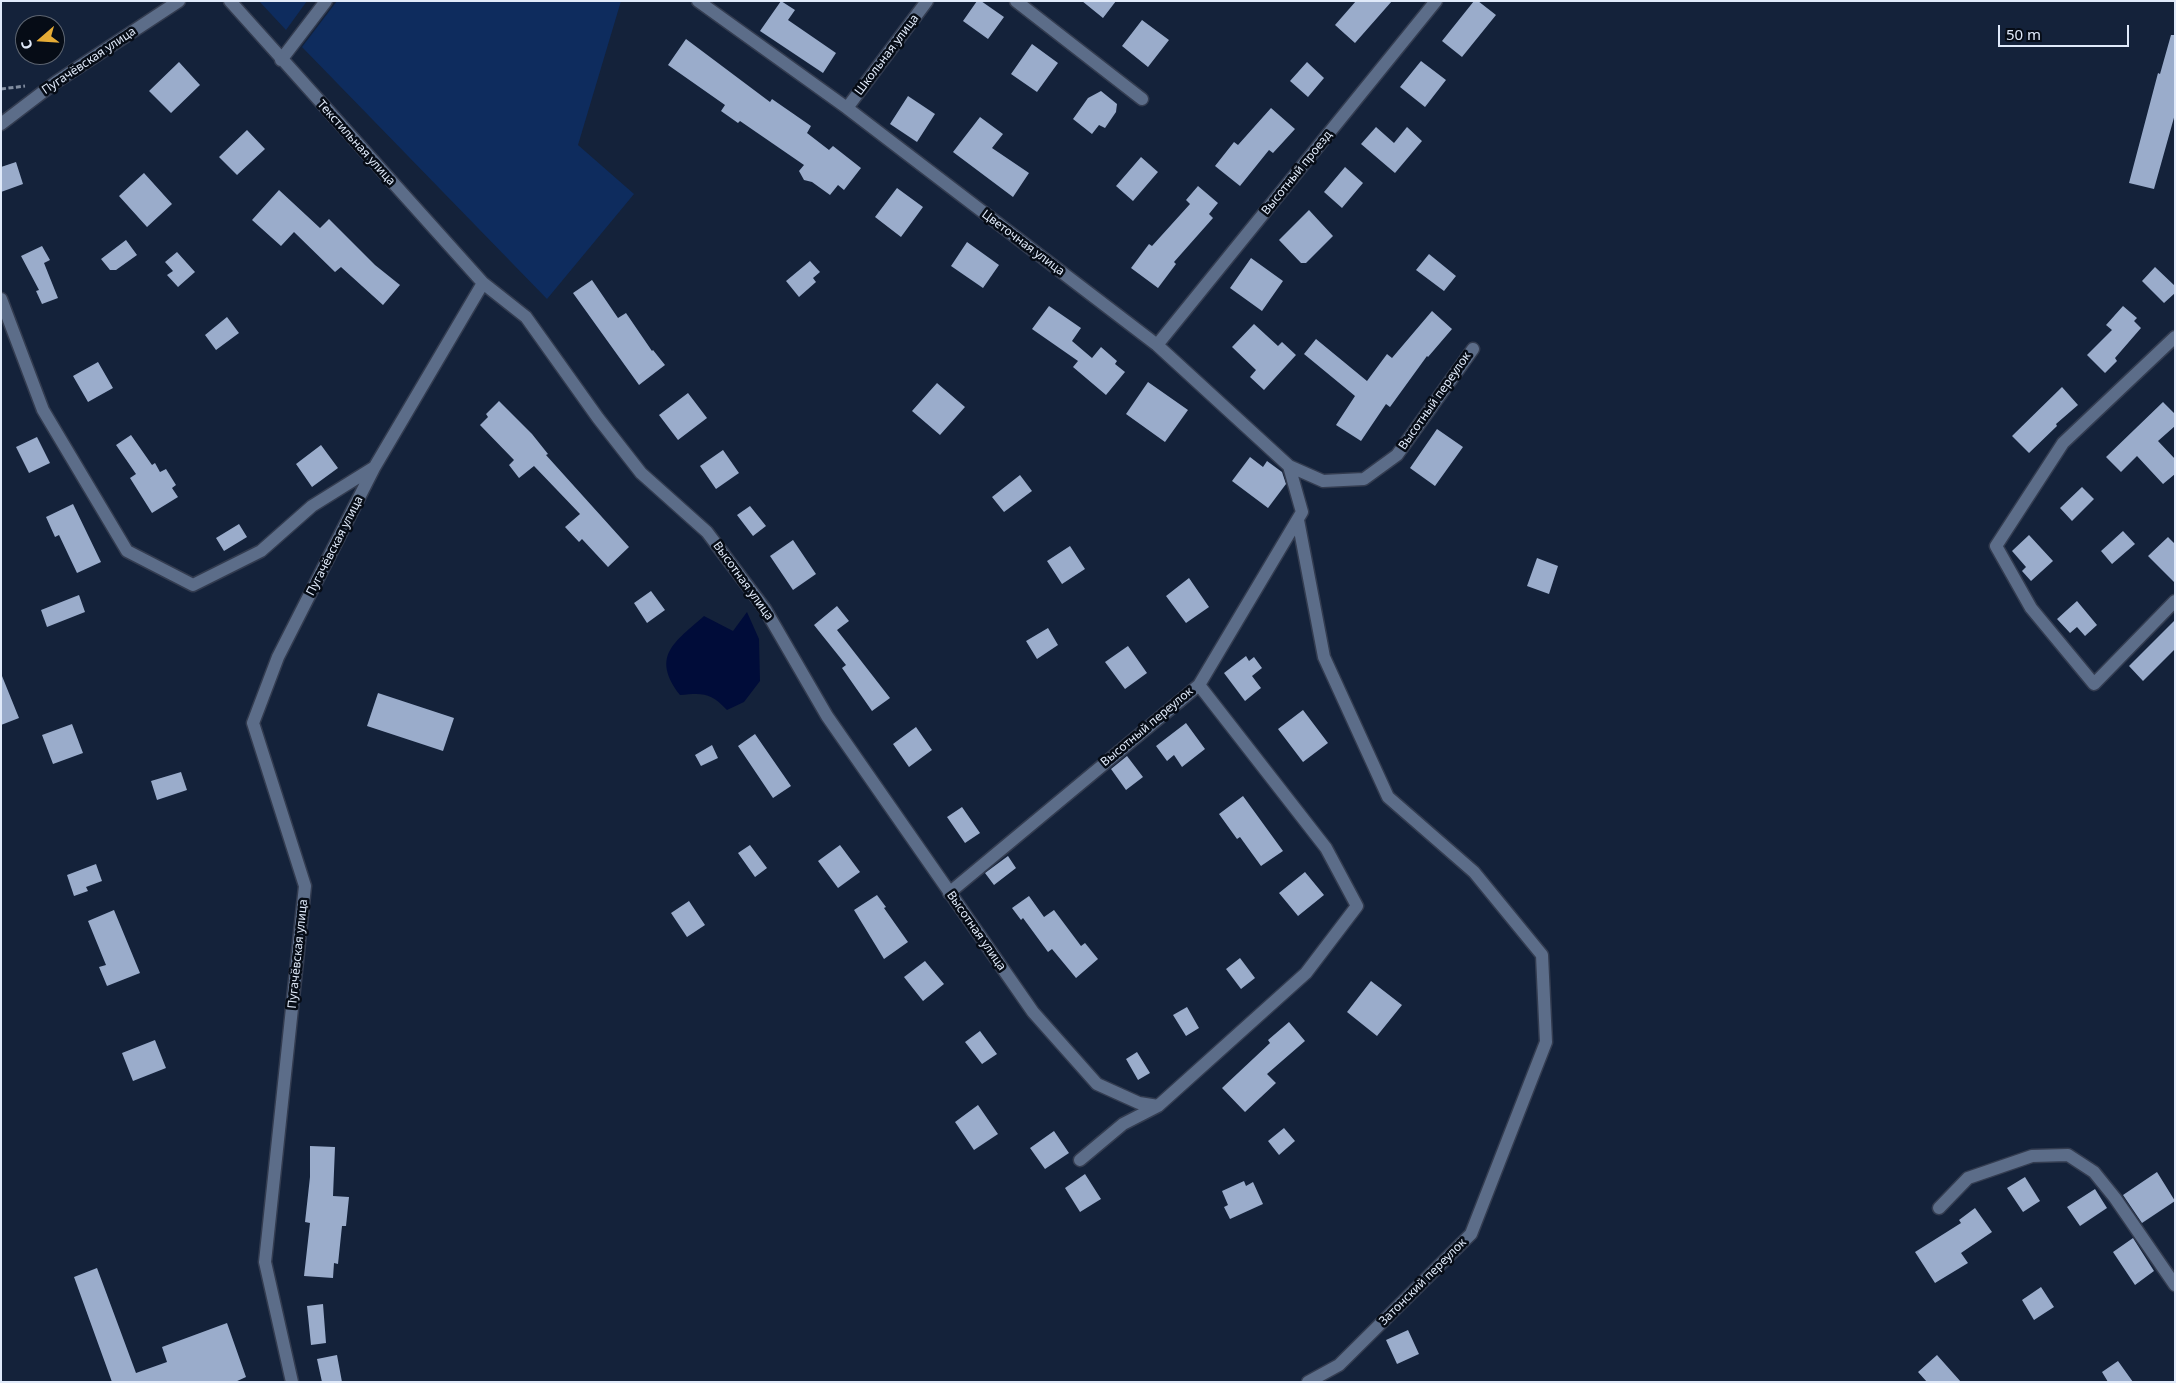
<!DOCTYPE html>
<meta charset="utf-8">
<style>
body{margin:0}
#map{position:relative;width:2176px;height:1383px;overflow:hidden;background:#14223a;font-family:"Noto Sans",sans-serif}
canvas{display:block}
.frame{position:absolute;inset:0;border:2px solid #e0eafa;pointer-events:none}
.north{position:absolute;left:15px;top:15px;width:50px;height:50px;box-sizing:border-box;background:#060c16;border:1px solid #5d6571;border-radius:50%;rotate:251deg;font-size:14px;font-weight:700;line-height:20px;text-align:center;color:#e0eafa}
.north::after{content:'';display:block;margin:auto;width:18px;height:22px;background:#e6ac36;clip-path:polygon(50% 0,100% 100%,50% 72%,0 100%)}
.scale{position:absolute;left:1998px;top:25px;width:131px;height:22px;box-sizing:border-box;border:2px solid #e0eafa;border-top:0;padding-left:6px;font-size:15px;line-height:18px;white-space:nowrap;color:#e0eafa;-webkit-text-stroke:4px #060c16;paint-order:stroke}
</style>
<div id="map">
<canvas width="2176" height="1383"></canvas>
<div class="frame"></div>
<div class="north">С</div>
<div class="scale">50 m</div>
</div>
<script>
const g = document.querySelector('canvas').getContext('2d');
g.lineJoin = 'round';
function paint(path, color) {
  g.fillStyle = color;
  g.fill(path, 'evenodd');
}
function stroke(path, color, width, dash) {
  g.strokeStyle = color;
  g.lineWidth = width;
  g.lineCap = dash ? 'butt' : 'round';
  g.setLineDash(dash || []);
  g.stroke(path);
}
function write(font, color, halo, rows, align = 'center') {
  g.font = font + ' "Noto Sans",sans-serif';
  g.lineWidth = 5;
  g.setLineDash([]);
  g.textBaseline = 'middle';
  g.strokeStyle = halo;
  g.fillStyle = color;
  for (const [text, x, y, turn = 0] of rows) {
    g.save();
    g.translate(x, y);
    g.rotate((+turn || 0) * Math.PI / 180);
    g.textAlign = isNaN(turn) ? turn : align;
    if (halo) g.strokeText(text, 0, 0);
    g.fillText(text, 0, 0);
    g.restore();
  }
}
paint(new Path2D(`
 M259 1H307L286 30Z
 M337 1H621L578 145 634 194 547 299 302 47Z`), '#0e2c5e');
paint(new Path2D(`
 M747 612 759 639 760 681 744 702 727 710C710 692 703 693 680 695 650 656 675 642 704 616L733 631Z`), '#000c39');
paint(new Path2D(`
 M781 1 795 10 788 20 836 53 823 73 760 31Z
 M977 1H981L1004 17 988 39 963 21Z
 M1082 1H1116L1103 18Z
 M1356 1H1392L1355 43 1335 25Z
 M1474 1H1478L1496 15 1462 57 1442 41Z
 M1142 20 1169 40 1148 67 1122 46Z
 M2171 35H2175V114L2154 189 2129 183 2158 73 2160 74Z
 M686 39 770 102 772 99 811 126 807 133 829 150 833 146 861 168 844 190 838 185 830 195 812 182 804 180 799 171 804 165 740 121 738 123 721 111 725 105 668 65Z
 M1032 44 1058 63 1037 92 1011 74Z
 M1421 61 1446 80 1425 107 1400 87Z
 M179 62 200 85 171 113 149 91Z
 M1307 62 1324 78 1308 97 1290 81Z
 M1101 91 1117 104 1116 112 1105 128 1099 125 1092 134 1073 119 1088 98Z
 M908 96 935 114 917 142 890 124Z
 M1271 108 1295 129 1273 153 1269 150 1240 186 1215 166 1234 142 1238 145Z
 M980 117 1003 134 992 148 1029 173 1013 197 953 152Z
 M1376 127 1394 143 1407 127 1422 141 1395 173 1361 144Z
 M247 130 265 149 237 175 219 157Z
 M1141 157 1158 172 1133 201 1116 186Z
 M16 162 23 184 1 192V167Z
 M1345 167 1363 183 1342 208 1324 192Z
 M144 173 172 204 147 227 119 196Z
 M1198 186 1218 203 1209 214 1213 218 1174 262 1176 264 1158 288 1131 268 1149 244 1152 246 1190 204 1186 200Z
 M897 188 923 207 901 237 875 217Z
 M279 190 320 228 329 219 375 265 400 285 383 305 341 267 335 272 294 232 281 246 252 220Z
 M1309 210 1333 236 1306 263H1301L1279 240Z
 M126 240 137 255 116 270H110L101 259Z
 M967 242 999 265 983 288 951 266Z
 M42 246 50 260 44 263 58 298 42 304 36 291 39 290 21 256Z
 M177 252 195 272 178 287 167 275 173 271 165 262Z
 M1429 254 1456 276 1444 291 1416 270Z
 M1251 258 1283 281 1262 311 1230 288Z
 M810 261 820 272 813 278 816 282 799 297 786 281Z
 M2155 267 2175 286V293L2164 303 2142 281Z
 M592 280 618 318 626 313 652 351 653 350 665 365 639 385 573 293Z
 M1049 306 1081 328 1072 341 1092 358 1101 347 1117 361 1115 364 1125 372 1106 395 1073 367 1078 361 1032 329Z
 M2123 306 2137 318 2134 321 2141 328 2115 358 2117 361 2105 373 2087 355 2112 330 2106 325Z
 M1432 311 1452 329 1428 357 1427 356 1390 407 1386 404 1361 441 1336 425 1355 396 1304 354 1316 339 1367 381 1387 354 1392 358Z
 M227 317 239 333 216 350 205 335Z
 M1254 324 1278 346 1282 342 1296 355 1264 390 1250 377 1256 370 1232 347Z
 M98 362 113 388 88 402 73 376Z
 M1148 382 1188 410 1165 442 1126 414Z
 M937 383 965 407 940 435 912 411Z
 M2062 387 2078 405 2056 424 2057 426 2029 453 2012 436Z
 M688 393 707 418 678 440 659 415Z
 M499 401 532 434 548 454 546 455 629 547 608 567 582 539 579 542 565 527 580 514 534 466 519 478 509 465 514 460 480 425 488 417 486 414Z
 M2163 402 2175 414V426L2158 441 2175 459V474L2163 484 2137 456 2121 472 2106 457Z
 M1437 429 1463 447 1435 486 1410 468Z
 M131 435 152 465 155 463 160 472 166 469 176 485 172 488 178 497 152 513 130 478 136 474 116 445Z
 M37 437 50 463 29 473 16 447Z
 M321 445 338 468 312 487 296 464Z
 M723 450 739 473 716 489 700 466Z
 M1250 457 1263 467 1267 461 1282 472 1286 484 1268 508 1232 481Z
 M1020 475 1032 491 1004 512 992 497Z
 M2082 487 2094 499 2072 521 2060 508Z
 M73 504 101 562 77 573 59 535 55 537 46 517Z
 M750 506 766 526 753 536 737 515Z
 M239 524 247 537 224 551 216 538Z
 M2123 531 2135 544 2112 564 2101 551Z
 M2029 535 2053 561 2031 581 2022 571 2026 567 2012 551Z
 M2168 537 2175 544V583L2148 556Z
 M793 540 816 574 793 590 770 556Z
 M1070 546 1085 569 1062 584 1047 561Z
 M1537 558 1558 566 1549 594 1527 586Z
 M1189 578 1209 607 1186 623 1166 596Z
 M651 591 665 610 647 623 634 603Z
 M79 595 85 612 47 627 41 610Z
 M2077 601 2097 625 2085 636 2077 627 2070 633 2057 619Z
 M837 606 849 621 837 630 890 698 872 711 842 668 846 665 814 625Z
 M2175 620V649L2143 681 2129 666Z
 M1048 628 1058 645 1037 659 1026 641Z
 M1128 646 1147 673 1125 689 1105 662Z
 M1246 656 1249 661 1254 657 1262 668 1252 676 1261 688 1245 701 1224 673Z
 M2 676 19 718 1 725V677Z
 M378 693 454 718 443 751 367 726Z
 M1303 710 1328 743 1303 762 1278 729Z
 M1186 723 1205 749 1182 767 1174 755 1167 761 1156 746Z
 M72 724 83 753 53 764 42 735Z
 M916 727 932 750 909 767 893 744Z
 M755 734 791 786 773 798 738 746Z
 M712 745 718 758 701 766 695 755Z
 M1127 756 1143 777 1126 790 1111 769Z
 M181 772 187 790 157 800 151 781Z
 M1243 796 1283 851 1261 866 1240 837 1237 839 1219 814Z
 M962 807 980 833 965 843 947 817Z
 M750 845 767 868 755 877 738 853Z
 M840 845 860 872 838 888 818 861Z
 M1008 856 1016 868 994 885 985 873Z
 M96 864 102 881 86 887 88 891 74 896 67 875Z
 M1305 872 1324 895 1298 916 1279 893Z
 M877 895 886 907 884 908 908 942 884 959 854 910Z
 M1029 896 1044 917 1054 910 1081 946 1085 943 1098 959 1076 978 1052 949 1048 952 1023 918 1021 920 1012 908Z
 M689 901 705 925 687 937 671 913Z
 M114 910 140 973 107 986 99 967 106 965 88 921Z
 M1240 958 1255 978 1241 989 1226 969Z
 M925 961 944 984 923 1001 904 977Z
 M1371 981 1402 1005 1377 1036 1347 1012Z
 M1187 1007 1199 1028 1186 1036 1173 1015Z
 M1289 1022 1305 1041 1267 1074 1276 1083 1245 1112 1222 1088 1270 1043 1268 1040Z
 M980 1031 997 1054 982 1064 965 1042Z
 M155 1040 166 1068 133 1081 122 1053Z
 M1137 1052 1150 1073 1138 1080 1126 1059Z
 M978 1105 998 1134 974 1150 955 1122Z
 M1284 1128 1295 1141 1279 1155 1268 1141Z
 M1054 1131 1069 1153 1045 1169 1030 1148Z
 M310 1146 335 1147 333 1196 349 1197 346 1226H342L338 1264 334 1263 333 1278 304 1276 310 1223 305 1222 310 1177Z
 M2157 1172 2175 1201 2142 1223 2123 1195Z
 M1085 1174 1101 1199 1080 1212 1065 1188Z
 M2025 1177 2040 1201 2023 1212 2007 1188Z
 M1244 1181 1246 1186 1253 1182 1263 1204 1230 1219 1224 1207 1228 1205 1222 1191Z
 M2095 1189 2107 1208 2080 1226 2067 1207Z
 M1975 1208 1992 1232 1961 1253 1968 1263 1935 1283 1915 1252 1961 1223 1959 1220Z
 M2133 1238 2154 1271 2135 1285 2113 1252Z
 M97 1268 136 1373 167 1362 162 1347 227 1323 246 1377 235 1382H112L74 1277Z
 M2041 1287 2054 1307 2034 1320 2022 1300Z
 M323 1304 326 1343 311 1345 307 1306Z
 M1408 1330 1419 1354 1397 1364 1386 1340Z
 M337 1355 342 1382H322L317 1359Z
 M1937 1355 1961 1382H1927L1918 1372Z
 M2118 1361 2133 1382H2108L2102 1372Z`), '#9aaccb');
const minor = new Path2D(`
 M230 1 483 283 526 317 598 418 641 473 707 532 765 609 827 716 1033 1012 1097 1084 1139 1103 1158 1106
 M698 1 847 108 1157 345 1289 466 1302 512 1199 685 949 893
 M1016 1 1142 99
 M281 60 326 1
 M847 108 927 1
 M1 124 56 82 179 1
 M1 299 43 410 127 551 193 585 261 551 312 506 373 468
 M2175 337 2063 443 1996 546 2031 608 2094 684 2175 601
 M1157 345 1436 1
 M1289 466 1323 481 1364 479 1397 455 1473 349
 M1298 520 1324 657 1388 797 1474 872 1542 955 1546 1042 1471 1234 1339 1365 1308 1382
 M1080 1160 1123 1124 1158 1106 1306 973 1357 906 1326 848 1199 685
 M1939 1208 1968 1178 2032 1156 2068 1155 2094 1172 2115 1198 2175 1285
 M292 1382 265 1262 305 886 253 723 278 657 374 468 483 283`);
stroke(minor, '#333c50', 15);
stroke(new Path2D(`
 M1 89 25 86`), '#818da0', 3, [5, 2.5]);
stroke(minor, '#5c6d89', 12);
write('12px', '#e0eafa', '#060c16', [
 ["Школьная улица",887,55,-53],
 ["Пугачёвская улица",89,61,-34],
 ["Текстильная улица",356,143,48],
 ["Высотный проезд",1297,173,-51],
 ["Цветочная улица",1023,243,37],
 ["Высотный переулок",1435,401,-55],
 ["Пугачёвская улица",335,546,-63],
 ["Высотная улица",743,581,54],
 ["Высотный переулок",1147,727,-40],
 ["Высотная улица",976,931,55],
 ["Пугачёвская улица",298,954,-84],
 ["Затонский переулок",1423,1282,-45]
]);
</script>
